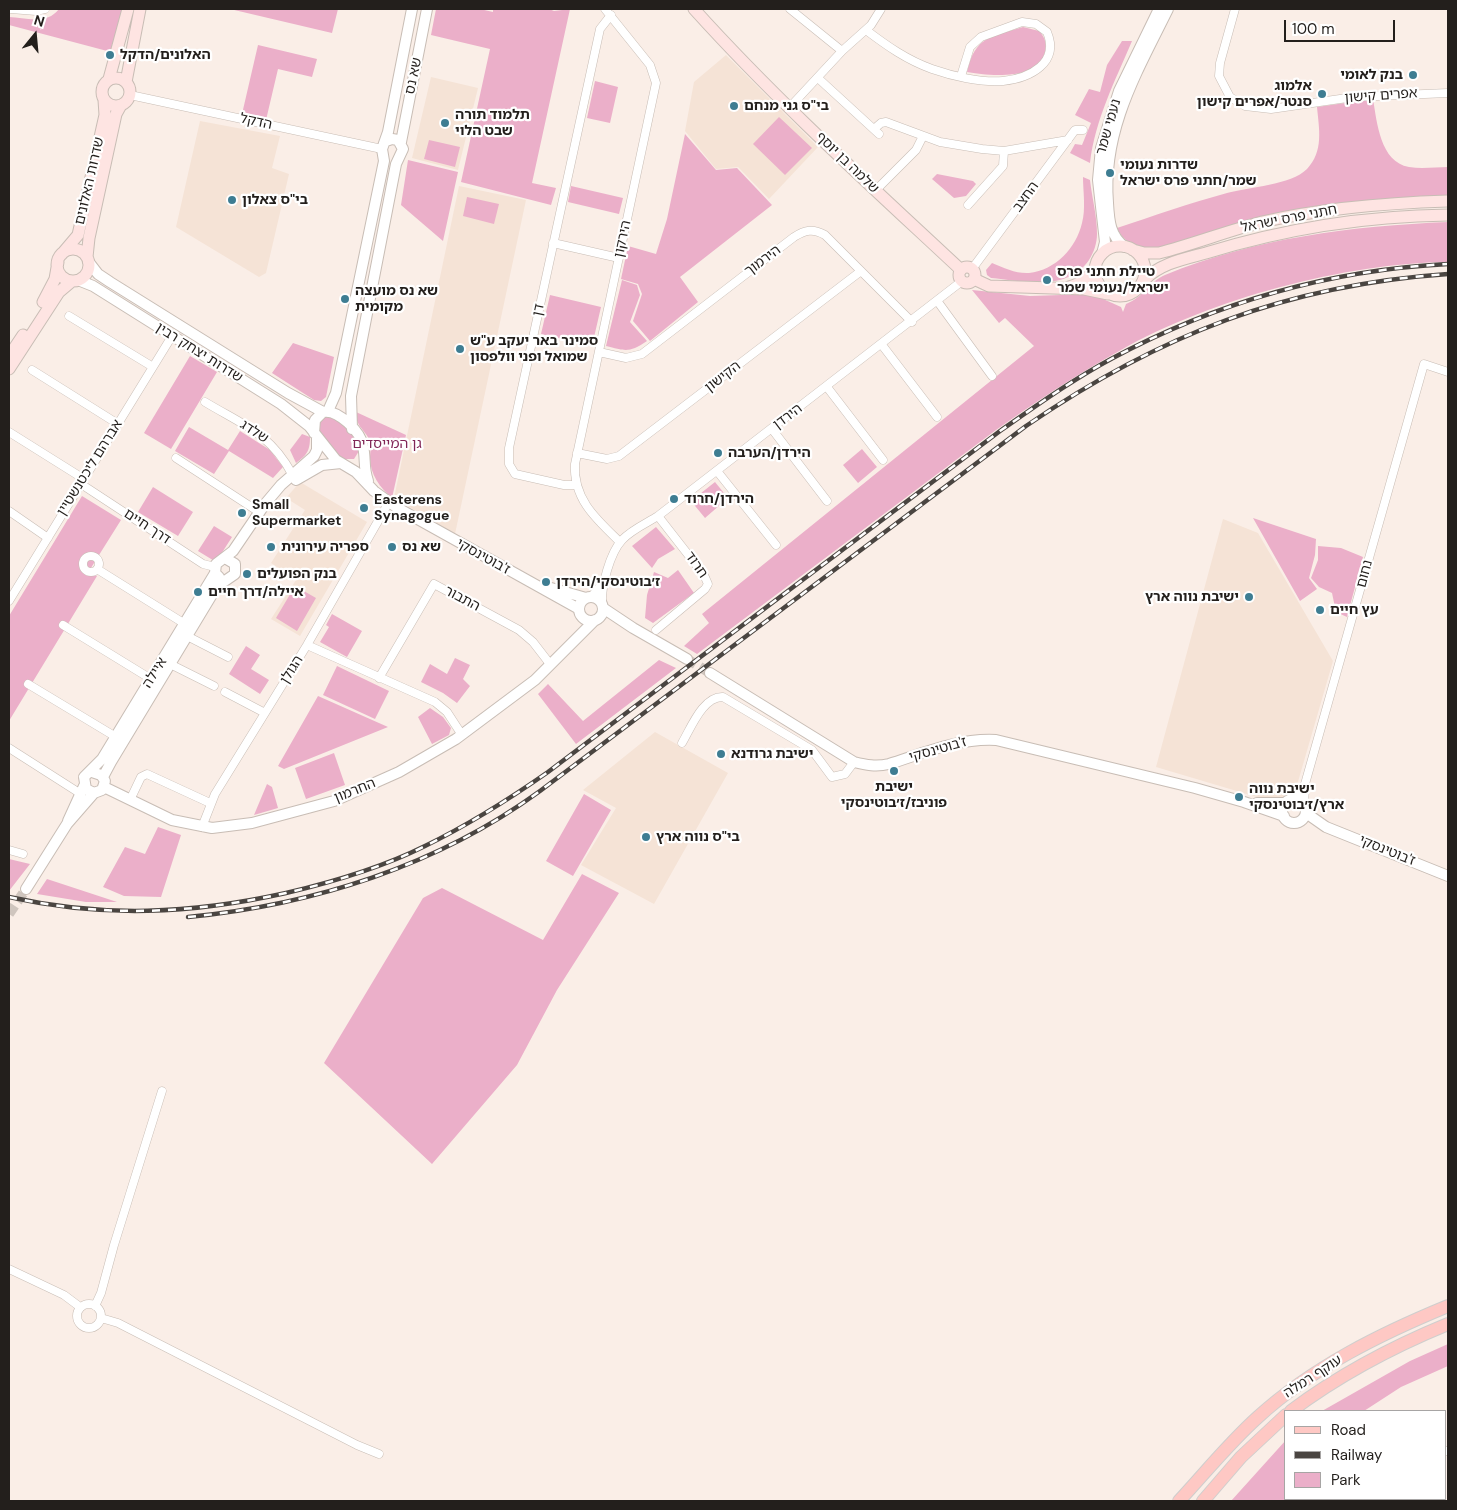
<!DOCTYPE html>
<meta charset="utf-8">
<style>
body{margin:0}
#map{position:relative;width:1457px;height:1510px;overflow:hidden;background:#faeee7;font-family:"DM Sans",sans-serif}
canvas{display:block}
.frame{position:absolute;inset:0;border:10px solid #231f1c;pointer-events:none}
.legend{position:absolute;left:1284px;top:1410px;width:162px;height:90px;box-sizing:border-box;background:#fff;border:1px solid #a7a5a4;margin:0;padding:6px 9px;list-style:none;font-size:15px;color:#231f1c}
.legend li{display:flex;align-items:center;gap:10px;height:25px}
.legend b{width:25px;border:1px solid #a7a5a4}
.north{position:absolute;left:10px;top:10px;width:50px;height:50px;-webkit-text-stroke:4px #fff;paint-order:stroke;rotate:17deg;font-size:14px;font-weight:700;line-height:20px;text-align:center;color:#231f1c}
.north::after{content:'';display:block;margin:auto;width:18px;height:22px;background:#231f1c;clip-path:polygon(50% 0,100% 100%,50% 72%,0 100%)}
.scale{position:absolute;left:1284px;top:20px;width:111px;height:22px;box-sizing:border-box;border:2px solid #231f1c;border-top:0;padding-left:6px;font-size:15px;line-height:18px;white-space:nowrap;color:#231f1c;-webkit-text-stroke:4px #fff;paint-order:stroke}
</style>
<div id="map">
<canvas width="1457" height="1510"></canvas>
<div class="frame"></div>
<ul class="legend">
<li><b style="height:6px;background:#fec8c4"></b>Road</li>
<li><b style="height:6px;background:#4a4541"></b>Railway</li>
<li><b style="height:14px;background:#ebafc9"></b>Park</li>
</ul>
<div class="north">N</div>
<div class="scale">100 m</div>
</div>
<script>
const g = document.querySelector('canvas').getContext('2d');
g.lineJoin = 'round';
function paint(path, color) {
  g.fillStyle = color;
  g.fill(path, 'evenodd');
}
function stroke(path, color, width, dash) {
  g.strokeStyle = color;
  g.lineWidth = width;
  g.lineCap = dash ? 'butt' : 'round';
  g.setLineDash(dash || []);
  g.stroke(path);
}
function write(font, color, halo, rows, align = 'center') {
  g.font = font + ' "DM Sans","Noto Sans Hebrew",sans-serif';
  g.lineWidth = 4.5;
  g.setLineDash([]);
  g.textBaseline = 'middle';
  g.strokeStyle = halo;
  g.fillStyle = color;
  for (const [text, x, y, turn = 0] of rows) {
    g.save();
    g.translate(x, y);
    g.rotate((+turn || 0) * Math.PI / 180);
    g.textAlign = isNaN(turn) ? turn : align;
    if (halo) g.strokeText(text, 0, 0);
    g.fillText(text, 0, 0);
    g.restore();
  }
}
paint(new Path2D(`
 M726 55 818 147 769 199 738 167 716 169 685 131 694 82Z
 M431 77 478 88 458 170 412 158Z
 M200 121 280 136 272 168 289 174 266 273 259 277 176 227Z
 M459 186 526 200 455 534 394 498Z
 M300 482 367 522 300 636 271 619 296 580 271 563 305 510 286 498Z
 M1223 519 1258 533 1333 661 1295 792 1288 800H1267L1156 767Z
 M655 732 728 773 654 904 581 865 616 808 583 790Z`), '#f5e3d6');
paint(new Path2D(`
 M59 9H122L111 52 9 25V17C26 18 47 25 59 9Z
 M230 9H338L332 33Z
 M436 9H480L493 12V9H549L554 11 570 9 532 183 556 188 551 205 461 182 490 49 431 35Z
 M1023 27 1039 31C1045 37 1047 44 1045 52 1039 81 988 76 967 72 975 36 991 37 1023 27Z
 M1122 41H1132C1115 81 1095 120 1090 163L1070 153 1075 144 1082 145 1091 123 1075 115 1089 89 1100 92 1107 65Z
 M258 45 317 59 312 77 278 69 266 120 242 114Z
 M595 81 618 87 610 123 587 118Z
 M1373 99C1377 122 1380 162 1409 167 1422 169 1436 167 1448 167V197L1374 200 1157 248C1139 248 1125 245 1117 228 1153 216 1190 203 1227 193 1249 187 1291 185 1307 169 1324 151 1319 129 1317 107Z
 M779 117 812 148 785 175 753 144Z
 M685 134 716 170 737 168 772 205 680 277 698 302 650 341 633 321 642 294 638 284 621 279 628 246 656 254 667 219Z
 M429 140 460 147 455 167 424 159Z
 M408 160 458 172 443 241 401 205Z
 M937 174 973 181 976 184 966 196 954 198 932 179Z
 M1083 177 1090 180C1092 198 1097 216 1097 234 1097 243 1094 252 1089 260 1067 292 1024 281 991 278L987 275 986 270 992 263C1004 268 1017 274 1029 273 1056 270 1076 248 1082 223 1086 209 1083 191 1083 177Z
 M571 186 623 198 619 214 568 202Z
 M467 197 499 204 494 224 463 216Z
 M1448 222V262C1345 263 1211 299 1121 350 1077 374 1036 402 996 430L697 654 684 646 709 623 702 614 1034 346 1005 318 999 323 972 290 1030 296 1092 294 1121 307 1123 312 1126 304C1144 297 1150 281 1165 275 1255 238 1352 226 1448 222Z
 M622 280 637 285 640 295 630 322 647 341C629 353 626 351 606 346Z
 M550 295 601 307 592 346 541 334Z
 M293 343 334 357 326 397 321 401 314 400 272 373Z
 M190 356 217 372 171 449 144 433Z
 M356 412 406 435 392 498C380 488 370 474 370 458 370 451 372 446 369 439 364 429 355 425 356 412Z
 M324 415C341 419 357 433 359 451L354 459H342L319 435 317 425Z
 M189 427 228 450 240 431 270 450 283 467 273 478 229 451 214 474 175 451Z
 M302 434 310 437C310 451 307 455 296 463L290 450Z
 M862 449 877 467 858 483 843 465Z
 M715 482 728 498 705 518 691 501Z
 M153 487 193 512 178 536 138 512Z
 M82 496 121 520 89 571 97 576 9 721V616Z
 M1253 518 1316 539 1315 555 1309 578 1317 589 1300 601Z
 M214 526 232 537 216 562 198 551Z
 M656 527 675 549 658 559 652 568 632 546Z
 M1318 546 1341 548 1363 557 1347 617 1336 612 1332 593 1319 587 1311 578 1318 560Z
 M678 570 694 593 653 623 645 618 647 595 654 572 668 578Z
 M295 586 316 598 297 631 276 618Z
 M332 614 362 631 347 657 320 642 329 627 326 625Z
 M246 646 260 655 251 669 269 680 260 694 229 674Z
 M455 658 470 665 463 679 470 686 457 703 443 693 421 682 430 664 447 674Z
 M659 660 676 668 576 744 538 694 548 684 583 721Z
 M337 666 389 691 375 719 323 695Z
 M318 696 388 727 284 769 278 766Z
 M430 708 443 717 451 728 449 735 432 744 418 717Z
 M334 753 345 785 306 799 295 768Z
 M267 784 272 787 278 808 254 815Z
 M584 794 611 810 573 876 546 861Z
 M158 827 181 835 161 897 124 896 103 887 125 847 145 854Z
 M9 859 30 864 9 891Z
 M582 874 619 893 557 990 517 1065 432 1164 324 1063 423 898 442 888 543 940Z
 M47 879 117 902H86L37 894Z
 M1448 1344V1366L1401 1387 1364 1411H1322L1410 1361Z
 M1286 1440V1499H1297L1296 1501H1231Z`), '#ebafc9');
stroke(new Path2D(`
 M687 659 710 673
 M9 914 26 889`), '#cfc5be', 10, [10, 5]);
const minor = new Path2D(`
 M11 9 36 11 45 9
 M605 9 650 65 656 83 575 464C573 499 596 519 620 542
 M790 9 842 51
 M1235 9 1220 63 1219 76 1230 97 1245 106 1271 109 1354 97 1448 93
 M866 30C887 46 907 60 932 69 952 76 981 83 1003 81 1030 78 1060 63 1047 32L1036 24 1022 22 981 37 970 47 961 76
 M819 79 879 134
 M130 95 382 149
 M790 107 842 51 871 25 881 9
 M874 129 881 123 886 122 940 142 982 149 1004 151 1068 140
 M876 190 916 150 923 136
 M968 205 1003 166 1004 151
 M553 243 619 258
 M972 269 1075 130H1083
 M938 302 992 376
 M69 316 153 367
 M882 345 937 417
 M599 352 626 358 642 354 794 237C805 230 813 228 825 235L912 322
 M32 370 118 424
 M827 387 883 460
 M205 402C243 425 270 433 292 474
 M772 429 827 501
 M9 432 84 479
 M577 453 607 459 619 456 861 271
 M176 458 259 512
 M717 471 776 545
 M81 484 203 564 215 567
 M575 485H564L515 474 509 464V448L600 29 611 15
 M9 511 48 538
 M83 564a8 8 0 1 1 16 0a8 8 0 1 1-16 0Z
 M97 569 185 624
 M591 597 602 584
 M9 601 172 336
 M602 604C601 586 610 553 622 540 631 530 647 523 658 516L962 281
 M63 625 151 679
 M656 630 705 589 708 584 704 575 658 516
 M187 636 228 657
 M307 645 435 702 447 712 462 735
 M170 664 214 686
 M379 678 434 584 519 630 533 642 550 664
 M28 684 116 737
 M225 692 265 713
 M682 743C691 728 703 696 723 697L812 750 832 777 845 774 854 762
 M9 748 81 794
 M1295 799 1305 784 1424 364 1448 372
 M130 800 141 777 147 774 210 803
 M1304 806 1305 786
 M202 827 215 794 307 645 389 502
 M9 850 23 854
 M9 1269 64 1295 80 1307
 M77 1316a12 12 0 1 1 24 0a12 12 0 1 1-24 0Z
 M95 1306 101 1293 114 1245 162 1091
 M101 1318 118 1323 357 1445 379 1454
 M1446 1451H1448
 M1379 1501 1381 1499`);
const tertiary = new Path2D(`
 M401 142 427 9
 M1125 247C1110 236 1109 221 1108 203 1102 130 1137 72 1168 9
 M1102 254 1105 242 1098 180 1101 148 1119 91 1159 9
 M88 261 98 274 110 282 288 393 323 412
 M78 280 93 286 281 404 309 426 336 460 356 472 374 491 396 507 579 609
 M328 411 336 393 384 161 382 149 388 132 412 9
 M352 429 351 396 396 164 403 149 398 140 392 139 386 141
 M314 433 315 420 323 412C338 409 361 432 363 446 366 459 363 467 368 481
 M296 480 322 465 341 463
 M219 577 215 573 216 564 233 551 265 504 281 485 314 456 317 450V438
 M551 588 586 598
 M579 609a12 12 0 1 1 24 0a12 12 0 1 1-24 0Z
 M603 608 633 628 687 659
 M710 673 854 762C866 765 876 767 889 764 924 753 958 738 996 740L1195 788 1244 802 1284 816
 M92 772 101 775 105 781 102 790 94 793 86 789 84 777 102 759 215 573
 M103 777 111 762 213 593 219 585 235 574V564L225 558
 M104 787 172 820 212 828 252 823 334 801 399 772 456 739 535 680 595 620
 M1282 811a12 12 0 1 1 24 0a12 12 0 1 1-24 0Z
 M1257 803H1285
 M1306 813 1326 827 1448 876
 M68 821 84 786
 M26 889 67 824 94 793`);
const secondary = new Path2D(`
 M694 9C777 101 870 185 961 270
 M102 92a14 14 0 1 1 28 0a14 14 0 1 1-28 0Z
 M109 79 128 9
 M126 82 140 9
 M1095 271a25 25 0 1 1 50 0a25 25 0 1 1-50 0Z
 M57 265a16 16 0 1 1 32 0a16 16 0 1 1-32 0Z
 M1133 250 1144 253H1159C1194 244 1227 231 1262 222 1323 208 1386 203 1448 201
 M61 255 78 235 105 115 104 100
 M87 257 89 238 116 114 121 105
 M959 275a8 8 0 1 1 16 0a8 8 0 1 1-16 0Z
 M974 279 989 286 1084 289 1108 294
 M1144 280C1161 263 1184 259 1206 253 1287 228 1364 216 1448 215
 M1069 287C1082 283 1089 278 1096 267
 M43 302 55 279 58 262
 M9 356 23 335
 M9 369 59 292 72 281`);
const primary = new Path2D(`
 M1291 1411C1339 1375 1392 1347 1448 1324
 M1179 1501C1205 1473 1229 1443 1258 1417 1313 1367 1380 1334 1448 1306
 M1203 1501 1241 1457 1286 1415`);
stroke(minor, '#c8bdb5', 9);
stroke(tertiary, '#c8bdb5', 12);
stroke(secondary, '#c8bdb5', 13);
stroke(primary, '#cfcecd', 14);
stroke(minor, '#fff', 8);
stroke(tertiary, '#fff', 10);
stroke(secondary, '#fee4e2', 11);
stroke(primary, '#fec8c4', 12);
const rail = new Path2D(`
 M9 897C104 918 191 914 286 893 333 882 381 868 425 846 468 825 508 800 548 772L1000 431C1036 406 1072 380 1111 359 1215 303 1330 270 1448 264
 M188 917C313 905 437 866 540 791L1026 426C1159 335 1287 285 1448 274`);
stroke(rail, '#4a4541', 4.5);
stroke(rail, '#fff', 2.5, [8]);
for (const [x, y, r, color] of [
 [110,55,5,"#3e7d92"],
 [1413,75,5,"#3e7d92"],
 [1322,94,5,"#3e7d92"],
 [734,106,5,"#3e7d92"],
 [445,123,5,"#3e7d92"],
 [1110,173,5,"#3e7d92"],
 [232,200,5,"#3e7d92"],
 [1047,280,5,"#3e7d92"],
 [345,299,5,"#3e7d92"],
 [460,349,5,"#3e7d92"],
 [718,453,5,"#3e7d92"],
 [674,499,5,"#3e7d92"],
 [364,508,5,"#3e7d92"],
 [242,513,5,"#3e7d92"],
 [271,547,5,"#3e7d92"],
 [392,547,5,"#3e7d92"],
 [247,574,5,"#3e7d92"],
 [546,582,5,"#3e7d92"],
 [198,592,5,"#3e7d92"],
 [1249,597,5,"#3e7d92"],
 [1320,610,5,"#3e7d92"],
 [721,754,5,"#3e7d92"],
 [894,771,5,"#3e7d92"],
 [1239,797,5,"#3e7d92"],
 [646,837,5,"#3e7d92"]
]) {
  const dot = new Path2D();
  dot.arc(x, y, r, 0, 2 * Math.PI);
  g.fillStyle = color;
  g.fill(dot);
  stroke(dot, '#fff', 2);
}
write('bold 14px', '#231f1c', '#fff', [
 ["האלונים/הדקל",120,55],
 ["בנק לאומי",1403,75,"right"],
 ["אלמוג",1312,86,"right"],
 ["סנטר/אפרים קישון",1312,102,"right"],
 ["בי\"ס גני מנחם",744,106],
 ["תלמוד תורה",455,115],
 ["שבט הלוי",455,131],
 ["שדרות נעומי",1120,165],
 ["שמר/חתני פרס ישראל",1120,181],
 ["בי\"ס צאלון",242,200],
 ["טיילת חתני פרס",1057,272],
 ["ישראל/נעומי שמר",1057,288],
 ["שא נס מועצה",355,291],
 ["מקומית",355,307],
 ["סמינר באר יעקב ע\"ש",470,341],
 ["שמואל ופני וולפסון",470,357],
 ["הירדן/הערבה",728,453],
 ["הירדן/חרוד",684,499],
 ["Easterens",374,500],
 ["Synagogue",374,516],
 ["Small",252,505],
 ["Supermarket",252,521],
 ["ספריה עירונית",281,547],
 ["שא נס",402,547],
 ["בנק הפועלים",257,574],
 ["ז׳בוטינסקי/הירדן",556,582],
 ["איילה/דרך חיים",208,592],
 ["ישיבת נווה ארץ",1239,597,"right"],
 ["עץ חיים",1330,610],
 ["ישיבת גרודנא",731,754],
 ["ישיבת",894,787,"center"],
 ["פוניבז/ז׳בוטינסקי",894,803,"center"],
 ["ישיבת נווה",1249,789],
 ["ארץ/ז׳בוטינסקי",1249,805],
 ["בי\"ס נווה ארץ",656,837]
], 'left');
write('14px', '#231f1c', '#fff', [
 ["שא נס",414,76,-78],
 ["אפרים קישון",1381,96,-4],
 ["הדקל",256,122,12],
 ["נעמי שמר",1109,127,-74],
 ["שלמה בן יוסף",847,163,44],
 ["שדרות האלונים",90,181,-77],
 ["החצב",1026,197,-54],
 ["חתני פרס ישראל",1289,219,-11],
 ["הירקון",623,239,-78],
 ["הירמוך",763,261,-37],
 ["דן",539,310,-78],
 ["שדרות יצחק רבין",199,353,32],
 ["הקישון",723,377,-38],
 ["הירדן",788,417,-37],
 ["שלדג",254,432,33],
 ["אברהם ליכטנשטיין",90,468,-58],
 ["דרך חיים",147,527,33],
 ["ז'בוטינסקי",483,557,29],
 ["חרוד",696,565,55],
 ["נחום",1365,574,-75],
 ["התבור",462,599,28],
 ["הגולן",292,670,-58],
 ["איילה",155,673,-58],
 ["ז'בוטינסקי",938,750,-16],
 ["החרמון",355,791,-22],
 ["ז'בוטינסקי",1387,851,22],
 ["עוקף רמלה",1313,1377,-33]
]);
write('14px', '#812657', '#fff', [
 ["גן המייסדים",387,444]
]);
</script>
